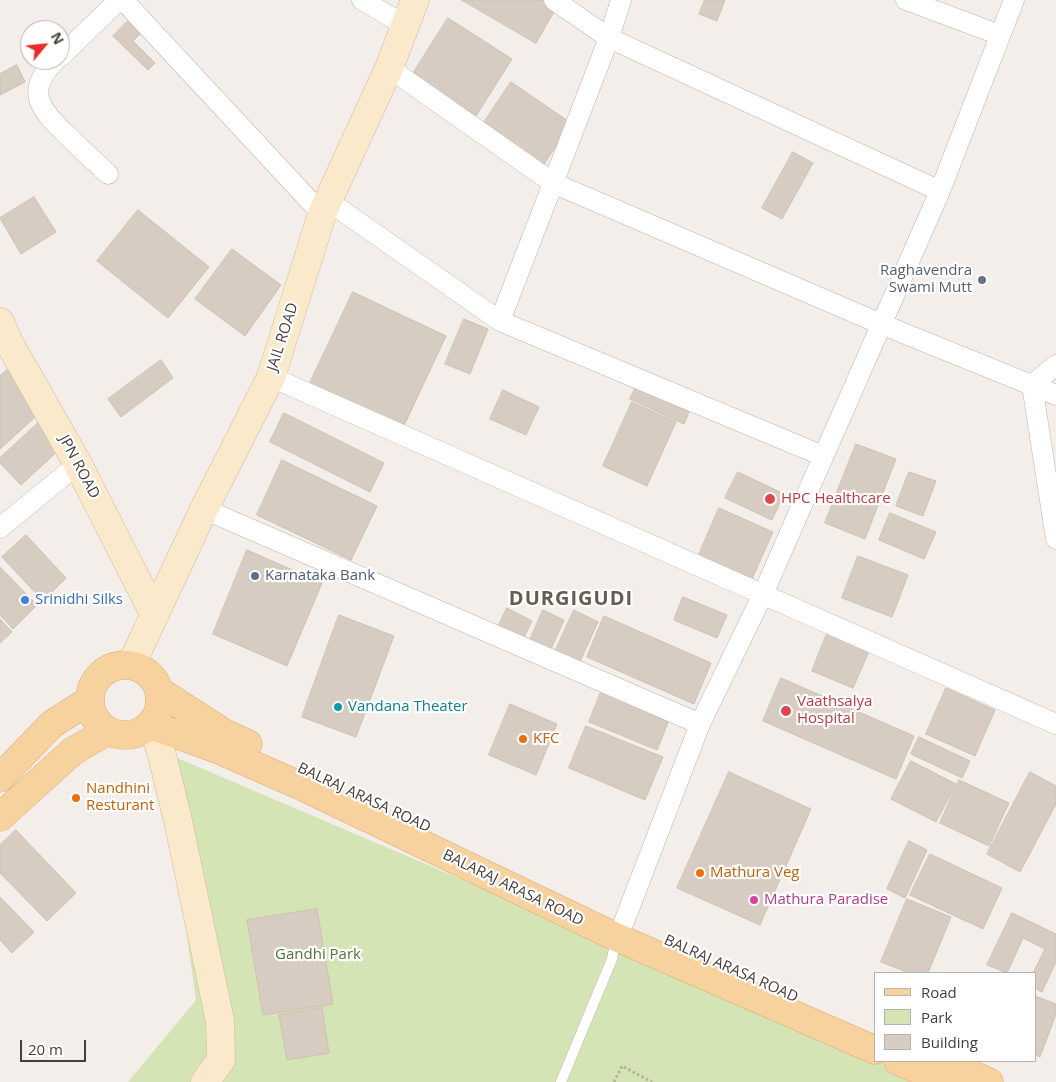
<!DOCTYPE html>
<style>
body{margin:0}
#map{position:relative;width:1056px;height:1082px;overflow:hidden;background:#f3eee9;font-family:"Open Sans",sans-serif}
canvas{display:block}
.legend{position:absolute;left:874px;top:972px;width:162px;height:90px;box-sizing:border-box;background:#fff;border:1px solid #b5b2af;margin:0;padding:6px 9px;list-style:none;font-size:15px;color:#463e38}
.legend li{display:flex;align-items:center;gap:10px;height:25px}
.legend b{width:25px;border:1px solid #b5b2af}
.north{position:absolute;left:20px;top:20px;width:50px;height:50px;box-sizing:border-box;background:#fff;border:1px solid #b5b2af;border-radius:50%;rotate:62deg;font-size:14px;font-weight:700;line-height:20px;text-align:center;color:#463e38}
.north::after{content:'';display:block;margin:auto;width:18px;height:22px;background:#ea2d28;clip-path:polygon(50% 0,100% 100%,50% 72%,0 100%)}
.scale{position:absolute;left:20px;top:1040px;width:66px;height:22px;box-sizing:border-box;border:2px solid #463e38;border-top:0;padding-left:6px;font-size:15px;line-height:18px;white-space:nowrap;color:#463e38;-webkit-text-stroke:4px #fff;paint-order:stroke}
</style>
<div id="map">
<canvas width="1056" height="1082"></canvas>
<ul class="legend">
<li><b style="height:6px;background:#f7d29e"></b>Road</li>
<li><b style="height:14px;background:#d5e4b4"></b>Park</li>
<li><b style="height:14px;background:#d7ccc2"></b>Building</li>
</ul>
<div class="north">N</div>
<div class="scale">20 m</div>
</div>
<script>
const g = document.querySelector('canvas').getContext('2d');
g.lineJoin = 'round';
function paint(path, color) {
  g.fillStyle = color;
  g.fill(path, 'evenodd');
}
function stroke(path, color, width, dash) {
  g.strokeStyle = color;
  g.lineWidth = width;
  g.lineCap = dash ? 'butt' : 'round';
  g.setLineDash(dash || []);
  g.stroke(path);
}
function write(font, color, halo, rows, align = 'center') {
  g.font = font + ' "Open Sans",sans-serif';
  g.lineWidth = 4.5;
  g.setLineDash([]);
  g.textBaseline = 'middle';
  g.strokeStyle = halo;
  g.fillStyle = color;
  for (const [text, x, y, turn = 0] of rows) {
    g.save();
    g.translate(x, y);
    g.rotate((+turn || 0) * Math.PI / 180);
    g.textAlign = isNaN(turn) ? turn : align;
    if (halo) g.strokeText(text, 0, 0);
    g.fillText(text, 0, 0);
    g.restore();
  }
}
paint(new Path2D(`
 M161 751 875 1056V1061H887L936 1082H128L196 1000Z`), '#d5e4b4');
const building = new Path2D(`
 M462 0H550L558 5 536 43Z
 M705 0H725L717 21 699 14Z
 M133 16 141 33 133 41 155 63 148 70 113 36Z
 M448 18 512 59 476 116 412 75Z
 M17 65 25 82 0 95V74Z
 M511 82 571 123 540 170 479 130Z
 M793 152 813 163 782 219 762 208Z
 M34 197 56 232 21 254 0 218Z
 M138 210 209 267 168 318 97 261Z
 M232 249 281 285 245 336 195 299Z
 M353 292 446 336 402 430 309 385Z
 M464 319 488 329 470 374 445 364Z
 M161 360 173 378 121 417 108 399Z
 M7 370 43 410 0 449V376Z
 M639 380 692 405 684 424 630 399Z
 M503 390 539 407 526 435 490 419Z
 M632 402 676 422 647 486 603 466Z
 M284 413 384 463 370 492 270 442Z
 M38 423 61 448 21 485 0 463V458Z
 M856 444 896 459 865 539 825 523Z
 M282 460 377 506 351 560 257 515Z
 M738 472 784 494 772 520 725 498Z
 M909 472 936 481 923 516 896 506Z
 M719 508 773 532 751 581 698 557Z
 M890 513 936 532 924 559 879 540Z
 M26 535 66 578 43 601 2 557Z
 M247 550 322 583 287 666 213 634Z
 M858 556 908 575 892 617 842 598Z
 M0 567 37 605 13 629 0 615Z
 M683 597 727 615 717 638 674 620Z
 M507 608 532 621 522 641 497 629Z
 M543 610 564 620 548 656 527 647Z
 M574 610 598 622 577 668 553 656Z
 M339 615 394 636 356 737 302 717Z
 M604 616 711 663 694 704 587 657Z
 M0 619 12 632 0 643Z
 M828 631 870 649 853 688 812 671Z
 M781 678 914 736 896 779 763 721Z
 M603 687 671 715 657 750 589 722Z
 M946 688 995 710 975 756 926 734Z
 M510 704 557 724 536 775 489 755Z
 M586 726 663 757 645 800 569 768Z
 M919 737 970 761 962 778 911 754Z
 M911 761 956 784 936 822 891 799Z
 M729 772 811 809 760 925 677 888Z
 M1030 772 1056 786V804L1020 872 987 854Z
 M959 780 1009 803 989 846 940 823Z
 M16 830 76 893 47 921 0 873V845Z
 M909 841 927 850 905 898 887 889Z
 M930 854 1002 888 983 929 910 895Z
 M0 897 34 932 12 953 0 940Z
 M907 899 951 917 928 973H909L881 962Z
 M317 909 333 1004 263 1015 247 920Z
 M1012 913 1056 934V962L1042 992 1035 988V973H1033L1045 949 1023 938 1007 973 987 965Z
 M1035 996 1056 1004V1014L1040 1057 1035 1055Z
 M322 1008 329 1053 287 1060 279 1015Z`);
paint(building, '#d7ccc2');
stroke(building, '#cec0b2', 1);
const lane = new Path2D(`
 M561 1082 612 959 616 938`);
const street = new Path2D(`
 M123 0 322 214
 M362 0 405 25
 M554 0 609 38 940 191
 M906 0 1000 35
 M60 57 119 0
 M56 60C23 92 41 110 68 136 81 149 94 161 108 174
 M389 68 553 183 881 324 1056 395
 M328 201 500 321 823 456
 M500 321 609 38 621 0
 M1056 365 1032 385 1056 539
 M271 377 1056 724
 M204 509 700 724
 M0 528 78 464
 M624 922 700 724 763 594 940 191 1014 0`);
const secondary = new Path2D(`
 M0 322 8 341 78 464 154 614
 M131 665 204 509 271 377 322 214 389 68 415 0
 M151 725 161 751 178 821 220 1021 221 1060 205 1082`);
const primary = new Path2D(`
 M90 700a35 35 0 1 1 70 0a35 35 0 1 1-70 0Z
 M159 691 224 733 248 744
 M151 725 217 749 301 786 616 937 875 1050
 M0 778 52 724 90 700
 M0 817 73 751 108 731
 M898 1061 947 1082
 M941 1061 989 1082`);
stroke(lane, '#beb5ac', 11);
stroke(street, '#beb5ac', 21);
stroke(secondary, '#cfbb9b', 29);
stroke(primary, '#dbac6e', 29);
stroke(new Path2D(`
 M614 1082 622 1066 652 1082`), '#beaf9e', 3, [2.5, 2.5]);
stroke(lane, '#fff', 10);
stroke(street, '#fff', 20);
stroke(secondary, '#fbe9cb', 28);
stroke(primary, '#f7d29e', 28);
for (const [x, y, r, color] of [
 [982,280,5,"#6b7280"],
 [770,499,6,"#e0444e"],
 [255,576,5,"#5c6f8a"],
 [25,600,5,"#3f7fe0"],
 [338,707,5,"#0f9aa8"],
 [786,711,6,"#e0444e"],
 [523,739,5,"#e8710a"],
 [76,798,5,"#e8710a"],
 [700,873,5,"#e8710a"],
 [754,900,5,"#d1479c"]
]) {
  const dot = new Path2D();
  dot.arc(x, y, r, 0, 2 * Math.PI);
  g.fillStyle = color;
  g.fill(dot);
  stroke(dot, '#fff', 2);
}
write('15px', '#5b616d', '#fff', [
 ["Raghavendra",972,271],
 ["Swami Mutt",972,288]
], 'right');
write('15px', '#463e38', '#fff', [
 ["JAIL ROAD",283,337,-72],
 ["JPN ROAD",79,467,62],
 ["BALRAJ ARASA ROAD",364,798,25],
 ["BALARAJ ARASA ROAD",513,888,26],
 ["BALRAJ ARASA ROAD",731,969,24]
]);
write('15px', '#be3a42', '#fff', [
 ["HPC Healthcare",781,499],
 ["Vaathsalya",797,702],
 ["Hospital",797,719]
], 'left');
write('15px', '#4e5e75', '#fff', [
 ["Karnataka Bank",265,576]
], 'left');
write('15px', '#366cbe', '#fff', [
 ["Srinidhi Silks",35,600]
], 'left');
write('15px', '#0d838f', '#fff', [
 ["Vandana Theater",348,707]
], 'left');
write('15px', '#c56008', '#fff', [
 ["KFC",533,739],
 ["Nandhini",86,789],
 ["Resturant",86,806],
 ["Mathura Veg",710,873]
], 'left');
write('15px', '#b23c85', '#fff', [
 ["Mathura Paradise",764,900]
], 'left');
write('15px', '#52742f', '#fff', [
 ["Gandhi Park",318,955]
]);
g.letterSpacing = '1px';
write('bold 20px', '#685b50', '#fff', [
 ["DURGIGUDI",571,599]
]);
g.letterSpacing = '0px';
</script>
